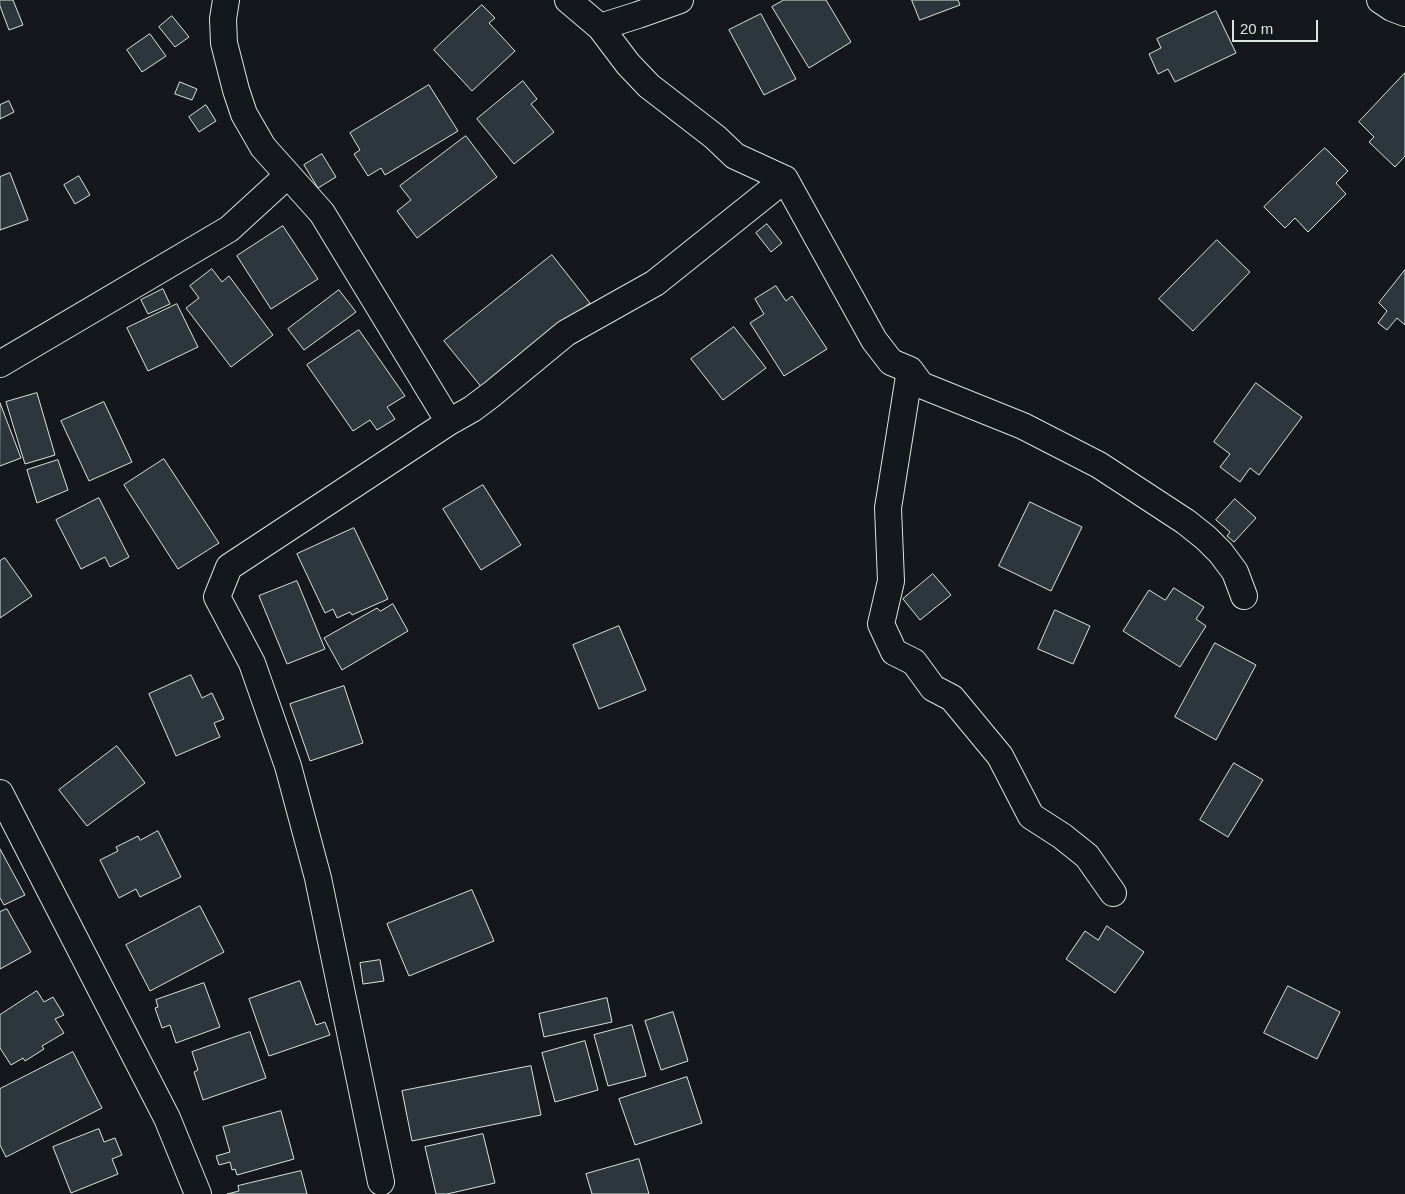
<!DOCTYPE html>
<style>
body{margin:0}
#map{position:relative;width:1405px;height:1194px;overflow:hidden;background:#14181c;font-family:Arial,sans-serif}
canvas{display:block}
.scale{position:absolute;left:1232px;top:20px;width:86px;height:22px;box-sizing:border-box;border:2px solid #d8e6dc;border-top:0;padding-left:6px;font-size:15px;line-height:18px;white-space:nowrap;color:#d8e6dc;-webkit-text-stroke:4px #14181c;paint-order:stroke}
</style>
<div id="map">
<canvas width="1405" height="1194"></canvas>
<div class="scale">20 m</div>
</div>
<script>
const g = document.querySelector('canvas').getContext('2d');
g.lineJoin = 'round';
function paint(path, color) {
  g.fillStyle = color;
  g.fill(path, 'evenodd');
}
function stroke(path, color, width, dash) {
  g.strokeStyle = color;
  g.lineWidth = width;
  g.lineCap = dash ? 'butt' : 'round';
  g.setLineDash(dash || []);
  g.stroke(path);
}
const building = new Path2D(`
 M0 0H13L23 25 9 30 0 6Z
 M784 0H826L851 42 809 68 772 7Z
 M912 0H958L960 5 920 20Z
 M482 5 495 18 489 23 515 51 472 91 434 50Z
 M1216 11 1236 53 1175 82 1168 69 1158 74 1149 54 1161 48 1157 39Z
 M761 14 796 79 764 95 729 30Z
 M172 16 189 37 175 47 159 27Z
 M150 34 166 56 142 72 127 50Z
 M1405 73V156L1395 167 1369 142 1374 137 1359 122Z
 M523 81 537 99 531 104 554 132 514 164 477 119Z
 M180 82 197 89 192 100 175 94Z
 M429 85 458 131 385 175 381 168 368 176 354 154 360 150 350 133Z
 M9 101 14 112 0 119V105Z
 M206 105 216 121 199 132 189 117Z
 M466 136 497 177 417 238 397 211 411 200 400 186Z
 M1325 148 1348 171 1336 183 1346 194 1308 232 1295 218 1285 228 1264 207Z
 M322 154 336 177 318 188 304 165Z
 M10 173 28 220 0 230V177Z
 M79 176 90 195 75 204 64 185Z
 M767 224 782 243 771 252 756 233Z
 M283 226 318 279 271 309 237 256Z
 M1217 240 1250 272 1193 331 1159 299Z
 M552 255 590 303 483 389 444 341Z
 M212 269 222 282 229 276 273 335 231 367 186 308 199 298 190 286Z
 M1405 270V325L1397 318 1387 330 1378 323 1387 311 1379 303Z
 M776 286 786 301 792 296 827 349 784 376 750 323 764 314 755 299Z
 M163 289 170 304 148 314 141 300Z
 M339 290 356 312 304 350 288 329Z
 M177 304 198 347 148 371 127 328Z
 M734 327 766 368 723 400 691 359Z
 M359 330 405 396 387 407 395 419 377 430 370 420 353 431 307 365Z
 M1256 383 1302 417 1259 475 1250 468 1240 482 1220 467 1230 454 1214 442Z
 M37 393 55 455 25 464 6 402Z
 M104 402 132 462 89 481 61 421Z
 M0 403 21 458 0 466Z
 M164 459 219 543 178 569 124 485Z
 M58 460 68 490 37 503 27 470Z
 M483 485 521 545 481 570 443 509Z
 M99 498 129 557 110 567 105 557 81 569 56 520Z
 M1235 499 1256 518 1234 542 1227 536 1230 532 1216 520Z
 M1030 502 1082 527 1051 591 999 566Z
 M354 528 388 599 352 615 350 612 337 618 333 609 325 613 297 554Z
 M5 558 32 596 0 618V561Z
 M933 574 951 595 920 620 903 599Z
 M297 581 325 649 287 664 259 596Z
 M1174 588 1204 607 1196 619 1206 626 1180 667 1123 631 1149 590 1165 600Z
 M393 604 408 631 342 670 324 638 377 608 380 611Z
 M1055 610 1090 626 1073 664 1038 649Z
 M619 626 646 690 599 709 573 645Z
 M1215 643 1256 665 1216 740 1175 717Z
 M191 675 202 698 212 693 224 719 214 723 220 737 176 756 149 694Z
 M344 686 363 743 310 761 290 704Z
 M117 746 145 783 87 826 59 790Z
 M1234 763 1263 780 1228 837 1200 820Z
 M158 831 181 877 140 897 136 889 119 898 100 860 118 851 116 847 138 836 140 840Z
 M0 849 25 895 4 905 0 898Z
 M472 890 494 941 409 976 387 924Z
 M200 906 224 952 150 991 126 945Z
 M7 909 31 952 0 969V912Z
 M1107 926 1144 952 1115 993 1066 959 1085 931 1098 940Z
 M380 960 384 981 363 984 360 963Z
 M300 981 316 1025 325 1022 330 1035 269 1056 249 999Z
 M204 983 220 1027 176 1043 170 1025 162 1028 155 1008 158 1007 156 1000Z
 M1288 986 1340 1012 1317 1059 1264 1033Z
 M37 991 44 1002 53 997 64 1015 55 1019 64 1033 42 1046 44 1049 25 1061 23 1058 11 1065 0 1048V1015Z
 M607 998 612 1022 544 1037 539 1014Z
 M673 1012 688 1061 661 1070 645 1021Z
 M632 1025 646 1076 608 1086 594 1035Z
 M250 1032 266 1078 203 1100 194 1072 198 1070 192 1052Z
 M585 1041 598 1090 555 1102 542 1053Z
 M73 1052 102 1108 6 1157 0 1145V1089Z
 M531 1066 541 1115 412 1141 402 1091Z
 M687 1077 702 1123 635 1145 619 1099Z
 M281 1111 294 1159 237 1175 235 1169 232 1170 230 1162 219 1165 216 1156 230 1152 223 1127Z
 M99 1129 104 1142 115 1138 122 1155 112 1159 118 1174 71 1193 53 1147Z
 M483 1134 495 1183 447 1194H436L425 1147Z
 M639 1159 649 1194H592L586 1174Z
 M301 1171 307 1194H227L239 1191 238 1186Z`);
paint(building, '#2c363c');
stroke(building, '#d8e6dc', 1);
const street = new Path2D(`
 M226 0 223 19 224 43 236 90 244 114 263 147 322 213 449 422
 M568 0 600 27 628 64 649 86 715 137 735 156 785 179 874 340 891 362 910 370 921 385 1023 426 1099 465 1186 522 1206 538 1221 553 1235 572 1244 596
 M1380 0 1392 8 1405 13
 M600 27 638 15 680 0
 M0 364 229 229 288 175
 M910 370 888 508 891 581 881 624 894 652 914 662 933 688 952 698 1000 756 1031 816 1062 836 1087 856 1113 893
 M0 793 167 1118 198 1194
 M381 1182 318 878 288 766 252 663 217 597 229 567 449 422 472 409 492 394 566 333 655 283 785 179`);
stroke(street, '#d8e6dc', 28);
stroke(street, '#14181c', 26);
</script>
